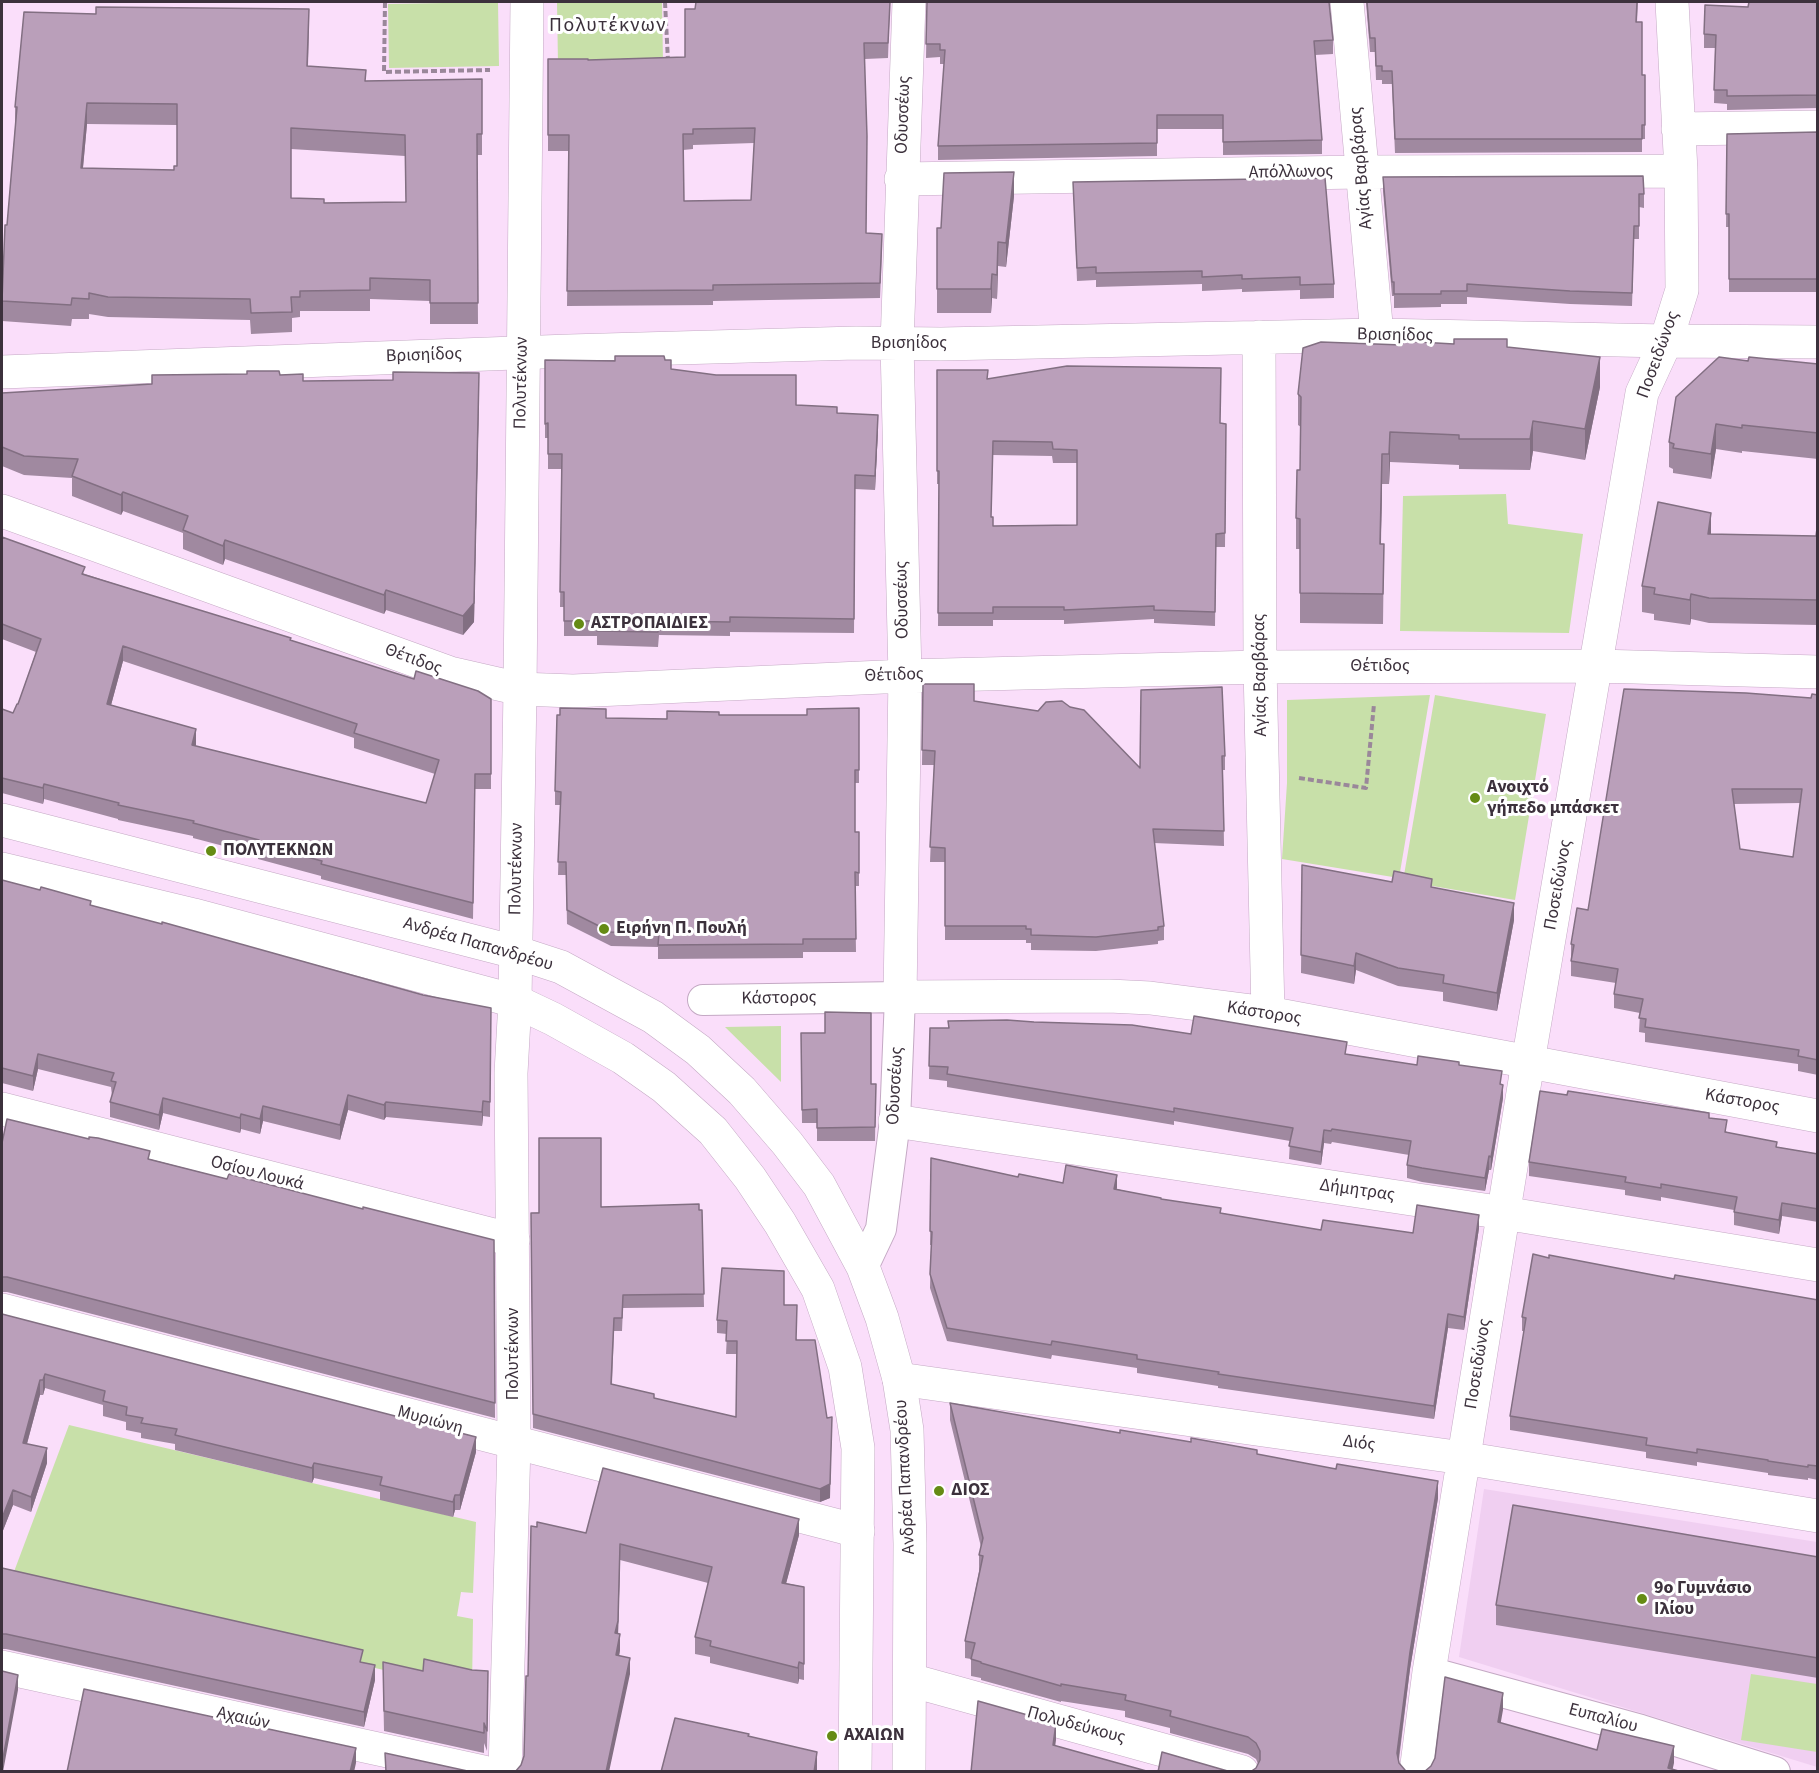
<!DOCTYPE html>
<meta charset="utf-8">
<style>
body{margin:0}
#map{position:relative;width:1819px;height:1773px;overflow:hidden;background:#fadefa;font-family:"Source Sans 3",sans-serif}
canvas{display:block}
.frame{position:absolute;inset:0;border:3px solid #3c313c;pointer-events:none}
</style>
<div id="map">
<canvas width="1819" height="1773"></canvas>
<div class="frame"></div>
</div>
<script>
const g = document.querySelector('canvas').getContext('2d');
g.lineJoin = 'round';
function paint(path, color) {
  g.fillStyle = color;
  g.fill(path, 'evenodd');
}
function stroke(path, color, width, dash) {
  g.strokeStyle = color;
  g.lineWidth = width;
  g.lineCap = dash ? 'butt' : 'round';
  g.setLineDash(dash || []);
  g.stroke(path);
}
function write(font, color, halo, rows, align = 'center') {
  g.font = font + ' "Source Sans 3",sans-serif';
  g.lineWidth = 6;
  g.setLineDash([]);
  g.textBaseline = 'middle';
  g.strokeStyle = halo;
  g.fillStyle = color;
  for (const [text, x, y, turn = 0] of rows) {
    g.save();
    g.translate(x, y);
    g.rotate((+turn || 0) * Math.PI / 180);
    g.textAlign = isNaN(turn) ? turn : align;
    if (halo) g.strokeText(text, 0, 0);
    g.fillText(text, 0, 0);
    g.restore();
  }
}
paint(new Path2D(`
 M1484 1489 1817 1542V1767L1459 1657Z`), '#f0cff1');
paint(new Path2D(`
 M498 2 499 66 389 68 388 4Z
 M557 2H662L663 62 558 65Z
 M1506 494 1508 524 1583 534 1569 633 1400 631 1403 496Z
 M1430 695 1399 878 1282 859 1287 783V700Z
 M1435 695 1546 714 1515 900 1403 881Z
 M781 1026V1082L725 1027Z
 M69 1425 476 1522 473 1593 461 1592 457 1616 473 1619 472 1690 9 1585Z
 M1751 1674 1817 1684V1752L1741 1740Z`), '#c8e0a9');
const pedestrian = new Path2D(`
 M703 1000 900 997 895 1121 881 1229 863 1267
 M1429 1672 1641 1730 1775 1772`);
const minor = new Path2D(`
 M909 2 897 344 905 676 900 997 1109 996 1150 998 1268 1013 1818 1116
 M1347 2 1377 335
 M1678 129 1818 127
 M901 179 1362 172 1681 171
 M1259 337 1260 667 1268 1013
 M2 372 569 351 856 343 941 344 1377 335 1666 341 1818 342
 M2 511 450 673 520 689 573 691 905 676 1260 667 1597 666 1818 672
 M2 1109 513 1240
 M895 1121 1504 1213 1818 1265
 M2 1310 858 1531
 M899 1379 1463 1458 1818 1516
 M2 1667 484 1772
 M910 1680 1242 1772
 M1416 1772 1429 1672 1528 1062 1642 393 1666 341 1682 290 1681 171 1672 2`);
const tertiary = new Path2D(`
 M505 1772 514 1443 511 1073 515 1001 520 689 527 2`);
const secondary = new Path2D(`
 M2 820 515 952 561 967 653 1017 698 1050 742 1091 787 1143 819 1185 863 1267 882 1318 899 1379 907 1430 910 1544 909 1772
 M2 869 194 915 515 1001 553 1019 623 1058 664 1087 713 1131 750 1178 780 1223 818 1289 845 1367 858 1448 855 1772`);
stroke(pedestrian, '#c4a9c4', 32);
stroke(minor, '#c4a9c4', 34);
stroke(tertiary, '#c4a9c4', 34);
stroke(secondary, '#c4a9c4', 34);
stroke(new Path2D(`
 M385 2 384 72 490 70
 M665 2 668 61
 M1299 778 1366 788 1374 704`), '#9a879a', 4, [6, 3]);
stroke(pedestrian, '#fff', 30);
stroke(minor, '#fff', 33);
stroke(tertiary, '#fff', 33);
stroke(secondary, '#fff', 33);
paint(new Path2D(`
 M890 2 888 58 865 59 866 233 882 249 880 298 713 301V305L567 306 569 151H548V59L588 60 685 57 695 9ZM754 143 751 200 684 201 683 150 693 149V145Z
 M927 2 1333 40V54L1315 55 1322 140V154L1223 155V129H1157V156L938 160V146L944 64H940V57L926 58Z
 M1366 2H1638L1637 22 1642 75H1645V139H1642V152L1395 153 1392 84H1382V80H1376L1375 52H1370Z
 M1818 2V108L1727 110V104L1714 103 1715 48H1704V34L1748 7Z
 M309 30 308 66 366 81 482 79V155H477L478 324H430V301L370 299V311H300V317L292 318V332L251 334 250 320 108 317 89 314V319H72L71 326 2 321V288L15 128V107ZM87 124 177 125V166L174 170 83 168ZM291 149 405 156 406 202 324 203 291 198Z
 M1818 132V292H1729V227H1726L1727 134Z
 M1383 177 1644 194V208L1639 207V239H1634L1632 306 1570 304 1467 297V304H1441V307L1394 308V296H1392L1383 191Z
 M1073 182 1334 284V298L1300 299V290L1242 292V289L1202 291V284L1096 287V280L1077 281Z
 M1014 196 1006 267 998 266 997 299 992 298 991 313H937V228H941Z
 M1402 345 1507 347 1600 387 1585 460 1533 451 1530 470 1459 469V465L1390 462 1389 484H1382L1381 544H1384L1383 624 1300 623V549H1296V518L1300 470 1301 427 1298 425V394Z
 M545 360H665L671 369 796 405 837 413 878 429 875 490 855 489 854 633 730 632V636L659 635 658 647 597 645V636H564V607H560L562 469H548V438H545Z
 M1748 361 1818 364V459L1742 451V453L1716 449 1711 479 1673 473V469L1669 467V442Z
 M937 370 1220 423 1226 424 1225 547H1216L1215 626 1154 623V619L1064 624V620H993V626H938L939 484H937ZM993 455 1052 456 1053 463H1077V525L993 526 991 517Z
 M280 375 303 381 479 393 474 622 463 635 386 610 384 614 225 559 223 565 183 549V533L123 511 121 515 72 496V478L24 475 2 466V393L152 384Z
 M1818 521V625L1709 623 1691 619 1690 625 1654 620V614L1642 612V586L1711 534 1816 536Z
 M2 537 85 574 291 641 414 679 491 699V789H475L473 919 321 879V876L258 859V855L193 838V836L118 820V819L44 799 43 804 2 793V709L13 713 18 704 36 652 2 639ZM123 661 354 738V748L435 774 426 803 195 746 111 705Z
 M923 684 974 701 1140 768 1225 756V770H1223L1224 846 1154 843 1164 926V940L1158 941V944L1096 951 1031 950V943H1026V940H945V862H930L934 765H922Z
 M1818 695V1075L1798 1071V1064L1645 1042V1033L1639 1032 1640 1013 1614 1008V994L1616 983 1571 976V944L1588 910 1811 698ZM1800 803 1793 857 1740 849 1734 804Z
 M859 708V783H855V832L859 873V886H855L856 952H803V958L658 959V947L611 946 567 924 566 875H558L560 805H555V791L606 718 667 719 719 715H807Z
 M1302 865 1392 882 1432 888 1514 920 1497 1011 1443 1001V992L1398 986 1356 970 1354 984 1301 973Z
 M2 880 91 906 423 995 491 1008 490 1117 483 1116 482 1126 386 1117 384 1120 348 1110 340 1140 263 1121 260 1134 241 1129 240 1133 163 1113 159 1130 110 1117V1102L112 1096 111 1087 38 1069 33 1091 2 1083Z
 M948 1021 1034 1022 1191 1034 1347 1054 1417 1065H1459L1502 1085 1503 1098 1491 1170H1489L1485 1191 1422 1182 1407 1178V1165L1409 1155 1332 1142 1331 1144 1324 1143 1321 1165 1289 1159 1290 1141 1174 1121V1125L947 1087V1081L929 1079 930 1028H948Z
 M801 1033 871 1084H876L875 1141H817V1123H802Z
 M1709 1118 1727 1132 1777 1147 1818 1154V1222L1782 1216 1779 1234 1734 1225V1210L1661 1197V1201L1625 1195V1190L1529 1176V1162Z
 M2 1143 150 1159 227 1179 363 1209 494 1240 495 1418 7 1292H2Z
 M931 1158 1018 1177 1063 1183 1117 1189 1221 1213 1321 1230 1413 1233 1479 1228 1464 1330 1448 1328 1434 1419 1218 1388V1386L1137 1373V1368L1052 1355 1051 1359 947 1341 930 1288 931 1245H930Z
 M601 1207 702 1210 704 1307 623 1308 622 1331H614L612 1384 654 1398 736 1417 737 1354H726L727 1334 717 1333V1320L784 1305 797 1340 830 1498 820 1502 533 1428 531 1213Z
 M1674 1279 1818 1300V1480L1808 1478V1480L1768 1475V1473L1697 1462V1466L1646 1458V1452L1510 1430V1416L1524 1331H1522V1317Z
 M2 1314 476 1452 460 1510H455L453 1517 380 1500V1492L314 1478 312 1483 175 1450V1444L141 1438V1433L126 1430V1422L103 1416V1405L45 1388 43 1395H40L27 1444 47 1463 31 1512 13 1505 2 1533Z
 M950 1403 1120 1433 1257 1454 1438 1498 1410 1669 1399 1760 1256 1768 1258 1764 1256 1759 1248 1754 1170 1733V1728L1125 1717V1711L1061 1701V1702L981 1680V1678L971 1676V1659L965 1658V1641L979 1572V1555L981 1547 950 1420Z
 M586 1533 799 1535 786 1583 804 1587V1680L799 1679 798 1684 710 1663V1657L695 1654V1637L708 1583 620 1560 618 1633 620 1650 619 1656 630 1674 521 1765 524 1756 528 1676Z
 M1818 1557V1678L1496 1625V1605Z
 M2 1568 363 1663 375 1680 364 1727 6 1649H2Z
 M383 1682 488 1690 487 1751 484 1743V1753L384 1731Z`), '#a089a0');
paint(new Path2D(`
 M87 103V124L81 188V168Z
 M1014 172V196L1006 267V243Z
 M998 242V266L997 299V275Z
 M992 274V298L991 313V289Z
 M1600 357V387L1585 460V429Z
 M479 393 474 622 463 635V616Z
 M878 415V429L875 490V476Z
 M1533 421V451L1530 470V439Z
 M1716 424V449L1711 479V454Z
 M1390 432V462L1389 484V454Z
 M1382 454V484L1380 574V544Z
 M123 492V511L121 515V495Z
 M1711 513V538L1708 534Z
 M225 540V559L223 565V546Z
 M386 590V610L384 614V595Z
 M1691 594V619L1690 625V600Z
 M123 646V661L107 720V704Z
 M196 729V745L192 760V745Z
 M44 784V799L43 804V788Z
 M1514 903V920L1497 1011V993Z
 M1356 953V970L1354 984V966Z
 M38 1054V1069L33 1091V1076Z
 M1503 1085V1098L1491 1170V1157Z
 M348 1095V1110L340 1140V1125Z
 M163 1098V1113L159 1130V1115Z
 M483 1101V1116L482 1126V1112Z
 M386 1102V1117L384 1120V1105Z
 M263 1106V1121L260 1134V1119Z
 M241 1114V1129L240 1133V1118Z
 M1324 1130V1143L1321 1165V1152Z
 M1489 1156V1170L1485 1191V1178Z
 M1117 1175V1188L1114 1202V1189Z
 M1782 1203V1216L1779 1234V1220Z
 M1479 1215V1228L1464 1330V1317Z
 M1448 1314V1328L1434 1419V1406Z
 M45 1374V1388L43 1395V1380Z
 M40 1380V1395L23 1458V1443Z
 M832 1417 830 1498 820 1502V1489Z
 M476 1437V1452L460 1510V1495Z
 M47 1448V1463L31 1512V1497Z
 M314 1463V1478L312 1483V1468Z
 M1438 1481V1498L1410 1669 1397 1770V1753L1410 1652Z
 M13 1490V1505L2 1533V1518Z
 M455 1495V1510L453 1517V1502Z
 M799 1519V1535L782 1599V1583Z
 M620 1544V1560L618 1637 615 1633Z
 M620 1634V1650L616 1672V1655Z
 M630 1658V1674L609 1772H606Z
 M799 1662V1679L798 1684V1668Z
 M375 1665V1680L364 1727V1712Z
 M18 1675V1690L3 1772H2V1764Z
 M1503 1693V1710L1498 1738V1722Z
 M1056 1723V1740L1053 1762V1745Z
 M1674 1746V1763L1672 1772 1668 1768Z
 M356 1748V1763L354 1772H350Z
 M817 1752V1772H814Z`), '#826f82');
const building = new Path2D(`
 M696 2H890L888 43H864L867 136 866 233 882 234 880 283 713 285V290L567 291 569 135H548V59H588V60L685 57V9H695ZM755 128 751 200 684 201 683 134H693V129Z
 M927 2H1329L1333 40 1314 41 1322 140 1223 142V115H1157V143L938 146 945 50H940V44H926Z
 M1367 2H1637L1636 22H1642V75H1645V125H1642V139H1395L1392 71H1382V66H1376L1375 38H1370Z
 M1749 2H1818V95L1727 96V90H1714L1716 35 1704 34 1705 5 1748 7Z
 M96 7 309 9 307 66 366 70 365 81 482 79V134H477L478 303H430V280L370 278V290L300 291V297H291L292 312 251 313 250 299 108 297 89 293V299L72 298 71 305 2 301 5 225H7L17 107H15L24 12 96 14ZM87 103 177 104V166H174V170L81 168ZM291 128 405 135 406 202 324 203V199L291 198Z
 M1818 132V279H1729V214H1726L1727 134Z
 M1014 172 1006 243 998 242 997 275 992 274 991 289H937V228H941L944 173Z
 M1643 176 1644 194H1639V226H1634L1632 293 1570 291 1467 284V291H1441V294H1394V282H1392L1383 177Z
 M1325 178 1334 284 1300 285V277L1242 279V275L1202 277V271L1096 273V267L1077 268 1073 182Z
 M1454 339H1507V347L1600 357 1585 429 1533 421 1530 439H1459V435L1390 432 1389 454H1382L1380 544H1384L1383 594 1300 593V519L1296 518 1297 470H1300L1301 397 1298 394 1303 348 1321 342 1402 345V341L1454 344Z
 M615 356H664L665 360H671V369L716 375H796V405L837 407V413L878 415 875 476 855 475 854 619 730 617V622L659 621 658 632 597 631V621H564V592H560L562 454H548V423L545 424V360L615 361Z
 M1719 357 1748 361 1749 357 1818 364V433L1742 425V428L1716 424 1711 454 1673 448 1674 444 1669 442 1676 397Z
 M1067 366 1221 368 1220 423 1226 424 1225 533 1216 534 1215 612 1154 610V606L1064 610V607H993V613H938L939 471H937V370H988L987 379ZM993 441 1052 442 1053 449 1077 450V525L993 526V517H991Z
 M247 371H279L280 375 303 374V381L393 380V372L479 373 474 603 463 616 386 590 384 595 225 540 223 546 183 530 188 516 123 492 121 495 72 476 78 459 24 456 2 447V393L152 384V375L247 374Z
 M1658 502 1711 513 1708 534 1816 536 1818 521V600L1709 598 1691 594 1690 600 1654 594 1655 588 1642 586Z
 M2 537 85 567 82 574 291 638 290 640 414 679 416 671 478 691 491 699V774H475L473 903 321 864 322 861 258 844 259 840 193 823 194 821 118 805 119 803 44 784 43 788 2 778V709L13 713 17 704H18L41 639 2 624ZM123 646 357 724 354 733 439 760 426 803 192 745 196 729 107 704Z
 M923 684H974V701L1038 711 1046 702 1062 701 1070 707 1084 710 1140 768 1141 690 1222 687 1225 756H1222L1224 831 1153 829 1164 926 1158 927V930L1096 937 1031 935V929H1026V926H945V848L930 847 935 751 922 750Z
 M1624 689 1746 693 1811 698 1812 694 1818 695V1060L1798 1056 1799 1050 1645 1027 1646 1019 1639 1018 1643 999 1614 994 1618 969 1571 961 1574 945 1571 944 1577 908 1588 910ZM1732 789H1802L1793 857 1740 849Z
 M560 708 606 709V718L667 719V711L719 712V715H807V709L859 708V770H855V832H859V873L855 872 856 939H803V944L658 945 659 933 611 932 567 910 566 862H558L561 792 555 791 557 715H560Z
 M1302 865 1392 882 1394 871 1432 879 1431 887 1514 903 1497 993 1443 983 1444 975 1398 968 1356 953 1354 966 1301 955Z
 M2 880 40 890 41 887 91 901 90 905 162 924V922L423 995 491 1008 490 1102 483 1101 482 1112 386 1102 384 1105 348 1095 340 1125 263 1106 260 1119 241 1114 240 1118 163 1098 159 1115 110 1102 116 1082 111 1081 114 1073 38 1054 33 1076 2 1068Z
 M825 1012 871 1013V1084H876L875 1127 817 1128V1109L802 1110 801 1033H825Z
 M1194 1016 1347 1042 1345 1054 1417 1065 1418 1056 1459 1062V1065L1502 1071 1500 1084 1503 1085 1491 1157 1489 1156 1485 1178 1422 1168 1407 1165 1411 1141 1332 1129 1331 1131 1324 1130 1321 1152 1289 1146 1293 1128 1174 1108V1112L947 1074 948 1067 929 1066 930 1028H949L948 1021 1007 1020 1034 1022 1132 1025 1191 1034Z
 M1540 1091 1567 1095 1568 1091 1709 1113V1118L1727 1120 1725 1132 1777 1142 1776 1147 1818 1154V1209L1782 1203 1779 1220 1734 1212 1737 1197 1661 1184V1188L1625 1182 1626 1177 1529 1162Z
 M7 1119 89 1139V1137L98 1138 150 1151 148 1159 227 1179 229 1174 363 1209V1207L494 1240 495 1403 7 1277H2V1143Z
 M539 1138H601V1207L699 1204V1210H702L704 1294 623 1295 622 1318H614L611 1384 654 1394V1398L736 1417 737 1341H726L727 1321 717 1320 722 1268 784 1271V1305H797L796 1340H815L827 1418 832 1417 830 1484 820 1489 533 1414 531 1213H539Z
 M931 1158 1018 1177 1019 1174 1063 1183 1066 1165 1117 1175 1114 1189 1161 1198V1199L1221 1208 1220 1213 1321 1230 1323 1220 1413 1233 1417 1205 1479 1215 1464 1317 1448 1314 1434 1406 1218 1374 1219 1372 1137 1359V1355L1052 1341 1051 1345 947 1328 930 1274 932 1232 930 1231Z
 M1533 1254 1549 1258V1255L1674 1279 1675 1275 1818 1300V1466L1808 1465V1467L1768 1461V1460L1697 1449V1453L1646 1445 1647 1438 1510 1416 1526 1318 1522 1317Z
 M2 1314 476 1437 460 1495H455L453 1502 380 1485 382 1477 314 1463 312 1468 175 1435 177 1429 141 1423 143 1418 126 1415 127 1407 103 1401 105 1391 45 1374 43 1380H40L23 1443 47 1448 31 1497 13 1490 2 1518Z
 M950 1403 1120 1433V1430L1191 1442V1438L1257 1450V1454L1336 1469 1337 1464 1438 1481 1410 1652 1397 1753 1399 1763 1405 1770 1408 1772H1250L1256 1768 1260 1760V1751L1256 1743 1248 1737 1170 1716 1171 1711 1125 1700 1126 1695 1061 1684V1686L981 1663V1662L971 1659 975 1643 965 1641 983 1556 979 1555 983 1538Z
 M603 1468 799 1519 782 1583 804 1587V1664L799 1662 798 1668 710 1646 711 1641 695 1637 712 1567 620 1544 618 1621 615 1633 620 1634 616 1655 630 1658 606 1772H515L521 1765 524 1756 526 1676H528L531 1526 537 1527V1522L586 1533Z
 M1513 1505 1818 1557V1658L1496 1605Z
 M2 1568 363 1650 360 1662 375 1665 364 1712 6 1634H2Z
 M424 1659 472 1670 488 1671 487 1731 484 1723V1733L384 1711 383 1662 423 1671Z
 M2 1671 18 1675 2 1764Z
 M1445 1677 1503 1693 1498 1722 1597 1750 1602 1729 1674 1746 1668 1768 1682 1772H1424L1431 1766 1435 1758Z
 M84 1689 356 1748 350 1772H67Z
 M978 1701 1056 1723 1053 1745 1150 1772H971Z
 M675 1718 749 1734 748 1736 817 1752 814 1772H661Z
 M1162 1752 1231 1772H1158Z
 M385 1753 472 1772H386Z`);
paint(building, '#ba9fba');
stroke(building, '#826f82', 1.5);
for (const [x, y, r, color] of [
 [579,624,6,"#658b14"],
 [1475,798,6,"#658b14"],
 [211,851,6,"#658b14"],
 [604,929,6,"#658b14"],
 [939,1491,6,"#658b14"],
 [1642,1599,6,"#658b14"],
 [832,1736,6,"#658b14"]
]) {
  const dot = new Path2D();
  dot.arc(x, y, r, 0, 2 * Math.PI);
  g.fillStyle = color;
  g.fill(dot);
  stroke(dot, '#fff', 2);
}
write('18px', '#3c313c', '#fff', [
 ["Οδυσσέως",904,115,-88],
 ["Αγίας Βαρβάρας",1362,168,-95],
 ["Απόλλωνος",1291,173,-1],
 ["Βρισηίδος",1395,336,1],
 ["Βρισηίδος",909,344],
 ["Ποσειδώνος",1659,355,-70],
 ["Βρισηίδος",424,356,-2],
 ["Πολυτέκνων",522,383,-89],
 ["Οδυσσέως",903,600,-91],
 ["Θέτιδος",413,660,20],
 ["Θέτιδος",1380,667],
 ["Αγίας Βαρβάρας",1261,675,-91],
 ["Θέτιδος",894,676,-2],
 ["Πολυτέκνων",517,869,-89],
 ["Ποσειδώνος",1559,885,-80],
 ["Ανδρέα Παπανδρέου",478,945,16],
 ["Κάστορος",779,999,-1],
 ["Κάστορος",1264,1014,9],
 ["Οδυσσέως",896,1086,-87],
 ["Κάστορος",1742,1102,10],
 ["Οσίου Λουκά",257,1174,14],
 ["Δήμητρας",1357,1191,8],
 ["Πολυτέκνων",514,1354,-90],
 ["Ποσειδώνος",1479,1364,-81],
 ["Μυριώνη",430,1421,15],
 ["Διός",1359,1444,8],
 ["Ανδρέα Παπανδρέου",906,1477,-93],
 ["Αχαιών",243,1719,12],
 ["Ευπαλίου",1603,1719,15],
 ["Πολυδεύκους",1076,1726,15]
]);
write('bold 18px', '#3c313c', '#fff', [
 ["ΑΣΤΡΟΠΑΙΔΙΕΣ",591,624],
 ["Ανοιχτό",1487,788],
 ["γήπεδο μπάσκετ",1487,809],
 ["ΠΟΛΥΤΕΚΝΩΝ",223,851],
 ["Ειρήνη Π. Πουλή",616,929],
 ["ΔΙΟΣ",951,1491],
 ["9ο Γυμνάσιο",1654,1589],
 ["Ιλίου",1654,1610],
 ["ΑΧΑΙΩΝ",844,1736]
], 'left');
g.letterSpacing = '1.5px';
write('20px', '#3c313c', '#fff', [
 ["Πολυτέκνων",608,27]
]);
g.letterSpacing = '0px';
</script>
